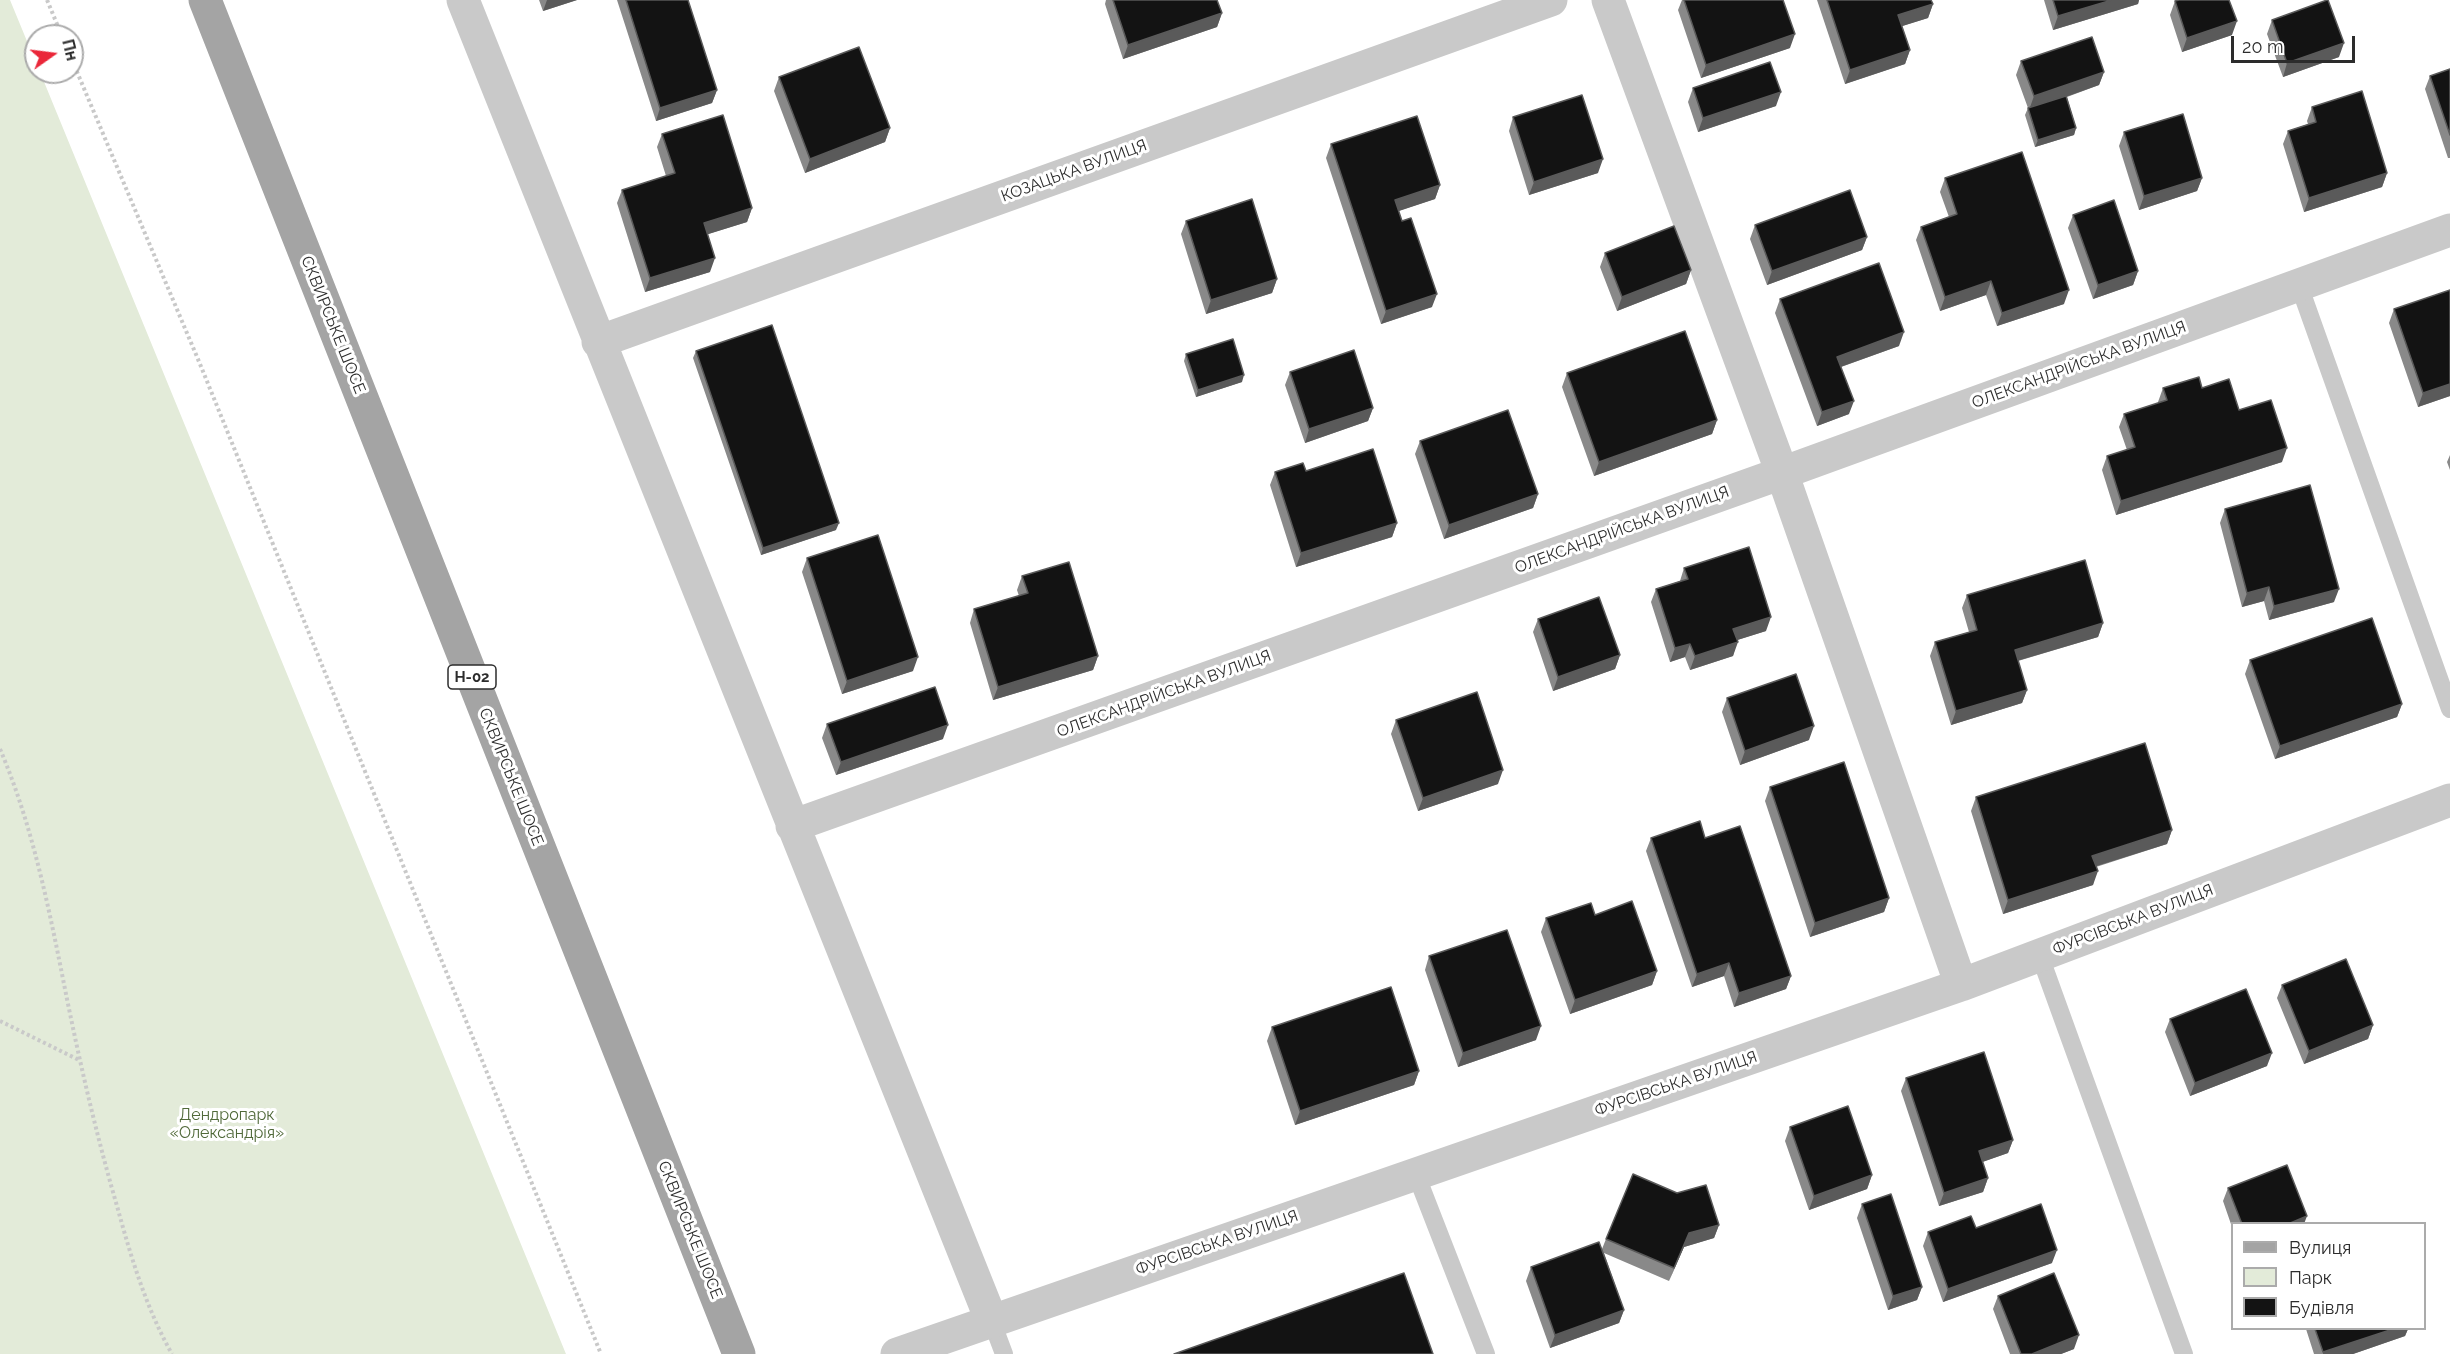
<!DOCTYPE html>
<meta charset="utf-8">
<style>
body{margin:0}
#map{position:relative;width:2450px;height:1354px;overflow:hidden;background:#fff;font-family:Raleway,sans-serif}
canvas{display:block}
.legend{position:absolute;left:2231px;top:1222px;width:195px;height:108px;box-sizing:border-box;background:#fff;border:2px solid #ababab;margin:0;padding:8px 10px;list-style:none;font-size:18px;color:#2c2c2c}
.legend li{display:flex;align-items:center;gap:12px;height:30px}
.legend b{width:30px;border:2px solid #ababab}
.north{position:absolute;left:24px;top:24px;width:60px;height:60px;box-sizing:border-box;background:#fff;border:2px solid #ababab;border-radius:50%;rotate:76deg;font-size:16px;font-weight:700;line-height:24px;text-align:center;color:#2c2c2c}
.north::after{content:'';display:block;margin:auto;width:21px;height:27px;background:#ea2739;clip-path:polygon(50% 0,100% 100%,50% 72%,0 100%)}
.scale{position:absolute;left:2231px;top:36px;width:124px;height:27px;box-sizing:border-box;border:3px solid #2c2c2c;border-top:0;padding-left:8px;font-size:18px;line-height:21px;white-space:nowrap;color:#2c2c2c;-webkit-text-stroke:4px #fff;paint-order:stroke}
</style>
<div id="map">
<canvas width="2450" height="1354"></canvas>
<ul class="legend">
<li><b style="height:8px;background:#a4a4a4"></b>Вулиця</li>
<li><b style="height:16px;background:#e3ebd9"></b>Парк</li>
<li><b style="height:16px;background:#131313"></b>Будівля</li>
</ul>
<div class="north">Пн</div>
<div class="scale">20 m</div>
</div>
<script>
const g = document.querySelector('canvas').getContext('2d');
g.lineJoin = 'round';
function paint(path, color) {
  g.fillStyle = color;
  g.fill(path, 'evenodd');
}
function stroke(path, color, width, dash) {
  g.strokeStyle = color;
  g.lineWidth = width;
  g.lineCap = dash ? 'butt' : 'round';
  g.setLineDash(dash || []);
  g.stroke(path);
}
function write(font, color, halo, rows, align = 'center') {
  g.font = font + ' Raleway,sans-serif';
  g.lineWidth = 6;
  g.setLineDash([]);
  g.textBaseline = 'middle';
  g.strokeStyle = halo;
  g.fillStyle = color;
  for (const [text, x, y, turn = 0] of rows) {
    g.save();
    g.translate(x, y);
    g.rotate((+turn || 0) * Math.PI / 180);
    g.textAlign = isNaN(turn) ? turn : align;
    if (halo) g.strokeText(text, 0, 0);
    g.fillText(text, 0, 0);
    g.restore();
  }
}
paint(new Path2D(`
 M0 0H10L36 63V72H40L97 211 566 1354H0Z`), '#e3ebd9');
stroke(new Path2D(`
 M47 0 62 36
 M72 60 200 364 601 1354
 M0 749C34 829 50 914 67 999 81 1068 97 1137 117 1206 131 1257 146 1308 172 1354
 M0 1021 79 1060`), '#c9c9c9', 4, [3, 3]);
stroke(new Path2D(`
 M2299 285 2450 709
 M2040 956 2184 1354
 M1416 1174 1486 1354
 M992 1322 1004 1354`), '#c9c9c9', 18);
stroke(new Path2D(`
 M463 0 992 1322
 M1608 0 1782 473 1961 985
 M598 342 1551 0
 M792 826 1782 473 2450 230
 M897 1354 1961 985 2450 800`), '#c9c9c9', 33);
stroke(new Path2D(`
 M205 0 739 1354`), '#a4a4a4', 33);
paint(new Path2D(`
 M539 0H577L543 11Z
 M617 0H688L717 90 712 103 656 121Z
 M1106 0H1217L1222 13 1217 27 1123 59 1105 4Z
 M1682 0H1783L1790 48 1701 78 1678 10Z
 M1817 0H1931L1933 4 1928 18 1902 26 1910 50 1905 64 1845 84Z
 M2044 0H2139L2138 4 2053 30Z
 M2175 1 2232 35 2182 52 2170 15Z
 M2272 20 2339 57 2283 77 2267 34Z
 M2021 61 2104 72 2099 85 2067 97 2076 128 2074 135 2035 147 2025 115 2028 108 2016 75Z
 M2450 69V158H2448L2425 89 2430 76Z
 M779 77 890 128 885 142 805 173 774 91Z
 M1693 88 1776 106 1698 132 1688 102Z
 M2312 107 2387 173 2382 187 2304 212 2283 144 2288 131 2308 124 2307 121Z
 M1513 117 1598 173 1529 195 1509 131Z
 M2124 132 2202 178 2197 191 2139 210 2119 146Z
 M662 134 752 208 747 222 708 234 710 272 645 292 617 203 622 190 666 176 657 147Z
 M1331 144 1440 185 1435 199 1398 211 1432 307 1381 324 1326 158Z
 M1945 178 2064 304 1997 326 1986 295 1940 311 1916 240 1921 227 1949 217 1940 192Z
 M2073 215 2138 271 2133 285 2093 299 2068 228Z
 M1186 221 1277 279 1272 293 1206 314 1181 234Z
 M1755 225 1867 237 1862 250 1767 285 1750 239Z
 M1605 253 1691 270 1686 284 1617 311 1600 267Z
 M1780 299 1899 346 1841 367 1849 414 1817 426 1775 313Z
 M2394 309 2450 396 2418 407 2389 323Z
 M696 351 836 530 761 555 693 358Z
 M1186 354 1242 382 1196 397 1184 361Z
 M1290 372 1373 408 1368 421 1305 443 1285 385Z
 M1567 373 1717 420 1712 434 1594 476 1562 387Z
 M2163 388H2202L2239 410 2282 462 2116 515 2102 470 2107 456 2127 450 2119 427 2124 414 2159 403 2158 402Z
 M1420 441 1538 494 1533 508 1444 539 1415 454Z
 M2450 455V470L2447 462Z
 M1306 471 1397 523 1392 537 1296 567 1270 485 1275 472Z
 M2225 509 2334 602 2269 620 2264 601 2242 607 2220 523Z
 M807 558 913 671 842 694 802 572Z
 M1684 568 1766 631 1737 640 1733 656 1690 670 1685 657 1670 662 1651 602 1656 589 1680 581Z
 M1022 576 1098 656 1093 670 993 700 970 623 974 609 1019 596 1017 590Z
 M1967 595 2103 623 2098 637 2018 661 2027 690 2022 703 1951 725 1930 656 1935 642 1969 632 1962 608Z
 M1538 619 1620 655 1615 669 1553 691 1533 632Z
 M2250 660 2402 704 2397 717 2275 759 2245 674Z
 M1727 698 1809 740 1740 765 1722 712Z
 M1396 720 1498 784 1418 811 1391 734Z
 M827 724 943 739 836 775 822 738Z
 M1770 787 1889 898 1884 912 1810 937 1765 801Z
 M1976 797 2172 830 2167 844 2096 867 2093 885 2003 914 1971 811Z
 M1651 838H1705L1791 976 1786 989 1734 1007 1724 976 1692 987 1646 851Z
 M1595 915 1657 971 1652 985 1570 1014 1541 932 1546 918Z
 M1429 956 1536 1040 1458 1067 1425 970Z
 M2282 985 2373 1025 2368 1039 2304 1064 2277 998Z
 M2170 1019 2267 1066 2190 1096 2165 1032Z
 M1272 1027 1419 1071 1414 1085 1295 1125 1267 1041Z
 M1906 1078 2013 1140 2008 1153 1982 1162 1988 1178 1983 1192 1939 1206 1901 1091Z
 M1790 1127 1872 1175 1867 1189 1809 1210 1785 1141Z
 M2228 1188 2304 1224H2232V1227L2223 1201Z
 M1862 1204 1922 1287 1917 1300 1888 1310 1857 1218Z
 M1719 1225 1714 1238 1684 1247 1669 1281 1604 1253 1624 1310 1619 1323 1550 1348 1526 1281 1531 1267 1602 1249 1606 1239Z
 M1976 1228 2052 1263 1943 1302 1923 1246 1928 1232Z
 M1998 1296 2074 1349 2061 1354H2010L1993 1309Z
 M2306 1329H2408L2405 1336 2353 1354H2314Z`), '#898989');
paint(new Path2D(`
 M547 0H577L543 11Z
 M2112 0H2139L2138 4 2053 30 2058 16Z
 M1933 4 1928 18 1893 29 1898 15Z
 M1222 13 1217 27 1123 59 1128 45Z
 M2237 21 2232 35 2182 52 2187 38Z
 M1795 34 1790 48 1701 78 1706 65Z
 M2344 43 2339 57 2283 77 2287 63Z
 M1910 50 1905 64 1845 84 1850 70Z
 M2104 72 2099 85 2029 110 2034 96Z
 M717 90 712 103 656 121 660 108Z
 M1781 92 1776 106 1698 132 1703 118Z
 M890 128 885 142 805 173 810 159Z
 M2076 128 2074 135 2035 147 2038 140Z
 M1603 159 1598 173 1529 195 1534 182Z
 M2387 173 2382 187 2304 212 2309 198Z
 M2202 178 2197 191 2139 210 2144 196Z
 M1440 185 1435 199 1390 214 1395 200Z
 M752 208 747 222 699 237 704 223Z
 M1867 237 1862 250 1767 285 1772 271Z
 M715 258 710 272 645 292 650 278Z
 M1691 270 1686 284 1617 311 1622 297Z
 M2138 271 2133 285 2093 299 2098 285Z
 M1277 279 1272 293 1206 314 1211 300Z
 M1991 281 1986 295 1940 311 1945 297Z
 M2069 290 2064 304 1997 326 2002 313Z
 M1437 294 1432 307 1381 324 1386 311Z
 M1904 332 1899 346 1832 370 1837 357Z
 M1244 375 1242 382 1196 397 1198 390Z
 M2450 384V396L2418 407 2423 393Z
 M1854 401 1849 414 1817 426 1822 412Z
 M1373 408 1368 421 1305 443 1309 429Z
 M1717 420 1712 434 1594 476 1599 462Z
 M2287 448 2282 462 2116 515 2121 501Z
 M1538 494 1533 508 1444 539 1449 525Z
 M839 523 836 530 761 555 763 548Z
 M1397 523 1392 537 1296 567 1301 553Z
 M2269 587 2264 601 2242 607 2247 593Z
 M2339 589 2334 602 2269 620 2274 606Z
 M1771 617 1766 631 1728 643 1733 629Z
 M2103 623 2098 637 2010 663 2015 650Z
 M1738 642 1733 656 1690 670 1695 656Z
 M1690 644 1685 657 1670 662 1675 648Z
 M1620 655 1615 669 1553 691 1558 677Z
 M1098 656 1093 670 993 700 998 687Z
 M918 657 913 671 842 694 847 681Z
 M2027 690 2022 703 1951 725 1956 711Z
 M2402 704 2397 717 2275 759 2280 746Z
 M948 725 943 739 836 775 841 762Z
 M1814 726 1809 740 1740 765 1745 751Z
 M1503 770 1498 784 1418 811 1423 798Z
 M2172 830 2167 844 2087 869 2092 856Z
 M2098 871 2093 885 2003 914 2008 900Z
 M1889 898 1884 912 1810 937 1815 923Z
 M1729 963 1724 976 1692 987 1697 974Z
 M1657 971 1652 985 1570 1014 1575 1000Z
 M1791 976 1786 989 1734 1007 1739 993Z
 M2373 1025 2368 1039 2304 1064 2309 1051Z
 M1541 1026 1536 1040 1458 1067 1463 1053Z
 M2272 1053 2267 1066 2190 1096 2195 1083Z
 M1419 1071 1414 1085 1295 1125 1300 1111Z
 M2013 1140 2008 1153 1974 1165 1979 1151Z
 M1872 1175 1867 1189 1809 1210 1814 1196Z
 M1988 1178 1983 1192 1939 1206 1944 1193Z
 M2307 1216 2304 1224H2288Z
 M1719 1225 1714 1238 1684 1247 1669 1281 1689 1233Z
 M2057 1250 2052 1263 1943 1302 1948 1289Z
 M1922 1287 1917 1300 1888 1310 1893 1296Z
 M1624 1310 1619 1323 1550 1348 1555 1335Z
 M2393 1329H2408L2405 1336 2353 1354H2323V1352Z
 M2079 1335 2074 1349 2061 1354H2032Z`), '#5a5a5a');
const building = new Path2D(`
 M626 0H688L717 90 660 108Z
 M1113 0H1217L1222 13 1128 45Z
 M1684 0H1783L1795 34 1706 65Z
 M1827 0H1931L1933 4 1898 15 1910 50 1850 70Z
 M2053 0H2112L2058 16Z
 M2179 0H2229L2237 21 2187 38 2175 1Z
 M2327 0H2328L2344 43 2287 63 2272 20Z
 M2092 37 2104 72 2034 96 2021 61Z
 M859 47 890 128 810 159 779 77Z
 M1770 62 1781 92 1703 118 1693 88Z
 M2450 69V135L2430 76Z
 M2362 91 2387 173 2309 198 2288 131 2316 122 2312 107Z
 M1582 95 1603 159 1534 182 1513 117Z
 M2066 96 2076 128 2038 140 2028 108Z
 M2183 114 2202 178 2144 196 2124 132Z
 M723 115 752 208 704 223 715 258 650 278 622 190 675 173 662 134Z
 M1417 116 1440 185 1395 200 1402 221 1411 218 1437 294 1386 311 1331 144Z
 M2022 152 2069 290 2002 313 1991 281 1945 297 1921 227 1957 214 1945 178Z
 M1850 190 1867 237 1772 271 1755 225Z
 M1252 199 1277 279 1211 300 1186 221Z
 M2114 200 2138 271 2098 285 2073 215Z
 M1674 226 1691 270 1622 297 1605 253Z
 M1879 263 1904 332 1837 357 1854 401 1822 412 1780 299Z
 M2450 290V384L2423 393 2394 309Z
 M772 325 839 523 763 548 696 351Z
 M1685 331 1717 420 1599 462 1567 373Z
 M1233 339 1244 375 1198 390 1186 354Z
 M1354 350 1373 408 1309 429 1290 372Z
 M2199 377 2202 388 2229 379 2239 410 2271 400 2287 448 2121 501 2107 456 2135 447 2124 414 2167 400 2163 388Z
 M1508 410 1538 494 1449 525 1420 441Z
 M1373 449 1397 523 1301 553 1275 472 1303 463 1306 471Z
 M2310 485 2339 589 2274 606 2269 587 2247 593 2225 509Z
 M878 535 918 657 847 681 807 558Z
 M1749 547 1771 617 1733 629 1738 642 1695 656 1690 644 1675 648 1656 589 1688 579 1684 568Z
 M2085 560 2103 623 2015 650 2027 690 1956 711 1935 642 1977 630 1967 595Z
 M1069 562 1098 656 998 687 974 609 1028 593 1022 576Z
 M1599 597 1620 655 1558 677 1538 619Z
 M2372 618 2402 704 2280 746 2250 660Z
 M1796 674 1814 726 1745 751 1727 698Z
 M935 687 948 725 841 762 827 724Z
 M1477 692 1503 770 1423 798 1396 720Z
 M2145 743 2172 830 2092 856 2098 871 2008 900 1976 797Z
 M1844 762 1889 898 1815 923 1770 787Z
 M1700 821 1705 838 1740 826 1791 976 1739 993 1729 963 1697 974 1651 838Z
 M1632 901 1657 971 1575 1000 1546 918 1591 903 1595 915Z
 M1507 930 1541 1026 1463 1053 1429 956Z
 M2346 959 2373 1025 2309 1051 2282 985Z
 M1391 987 1419 1071 1300 1111 1272 1027Z
 M2246 989 2272 1053 2195 1083 2170 1019Z
 M1984 1052 2013 1140 1979 1151 1988 1178 1944 1193 1906 1078Z
 M1848 1106 1872 1175 1814 1196 1790 1127Z
 M2287 1165 2307 1216 2288 1224H2242L2228 1188Z
 M1633 1174 1677 1193 1706 1185 1719 1225 1689 1233 1674 1268 1606 1239Z
 M1891 1194 1922 1287 1893 1296 1862 1204Z
 M2041 1204 2057 1250 1948 1289 1928 1232 1971 1216 1976 1228Z
 M1599 1242 1624 1310 1555 1335 1531 1267Z
 M1404 1273 1433 1354H1174Z
 M2054 1273 2079 1335 2032 1354H2021L1998 1296Z
 M2315 1329H2393L2323 1352Z`);
paint(building, '#131313');
stroke(building, '#5a5a5a', 1.5);
for (const [x, y, w] of [
 [472,677,48]
]) {
  const box = new Path2D();
  box.roundRect(x - w / 2, y - 12, w, 24, 4.5);
  g.fillStyle = '#fff';
  g.fill(box);
  stroke(box, '#2c2c2c', 1.5);
}
write('bold 15px', '#2c2c2c', null, [
 ["Н-02",472,677]
]);
write('16px', '#2c2c2c', '#fff', [
 ["КОЗАЦЬКА ВУЛИЦЯ",1074,171,-20],
 ["СКВИРСЬКЕ ШОСЕ",333,325,68],
 ["ОЛЕКСАНДРІЙСЬКА ВУЛИЦЯ",2079,365,-20],
 ["ОЛЕКСАНДРІЙСЬКА ВУЛИЦЯ",1622,530,-20],
 ["ОЛЕКСАНДРІЙСЬКА ВУЛИЦЯ",1164,694,-20],
 ["СКВИРСЬКЕ ШОСЕ",511,777,68],
 ["ФУРСІВСЬКА ВУЛИЦЯ",2133,920,-21],
 ["ФУРСІВСЬКА ВУЛИЦЯ",1676,1084,-19],
 ["СКВИРСЬКЕ ШОСЕ",690,1230,68],
 ["ФУРСІВСЬКА ВУЛИЦЯ",1217,1243,-19]
]);
write('16px', '#506939', '#fff', [
 ["Дендропарк",227,1115],
 ["«Олександрія»",227,1133]
]);
</script>
